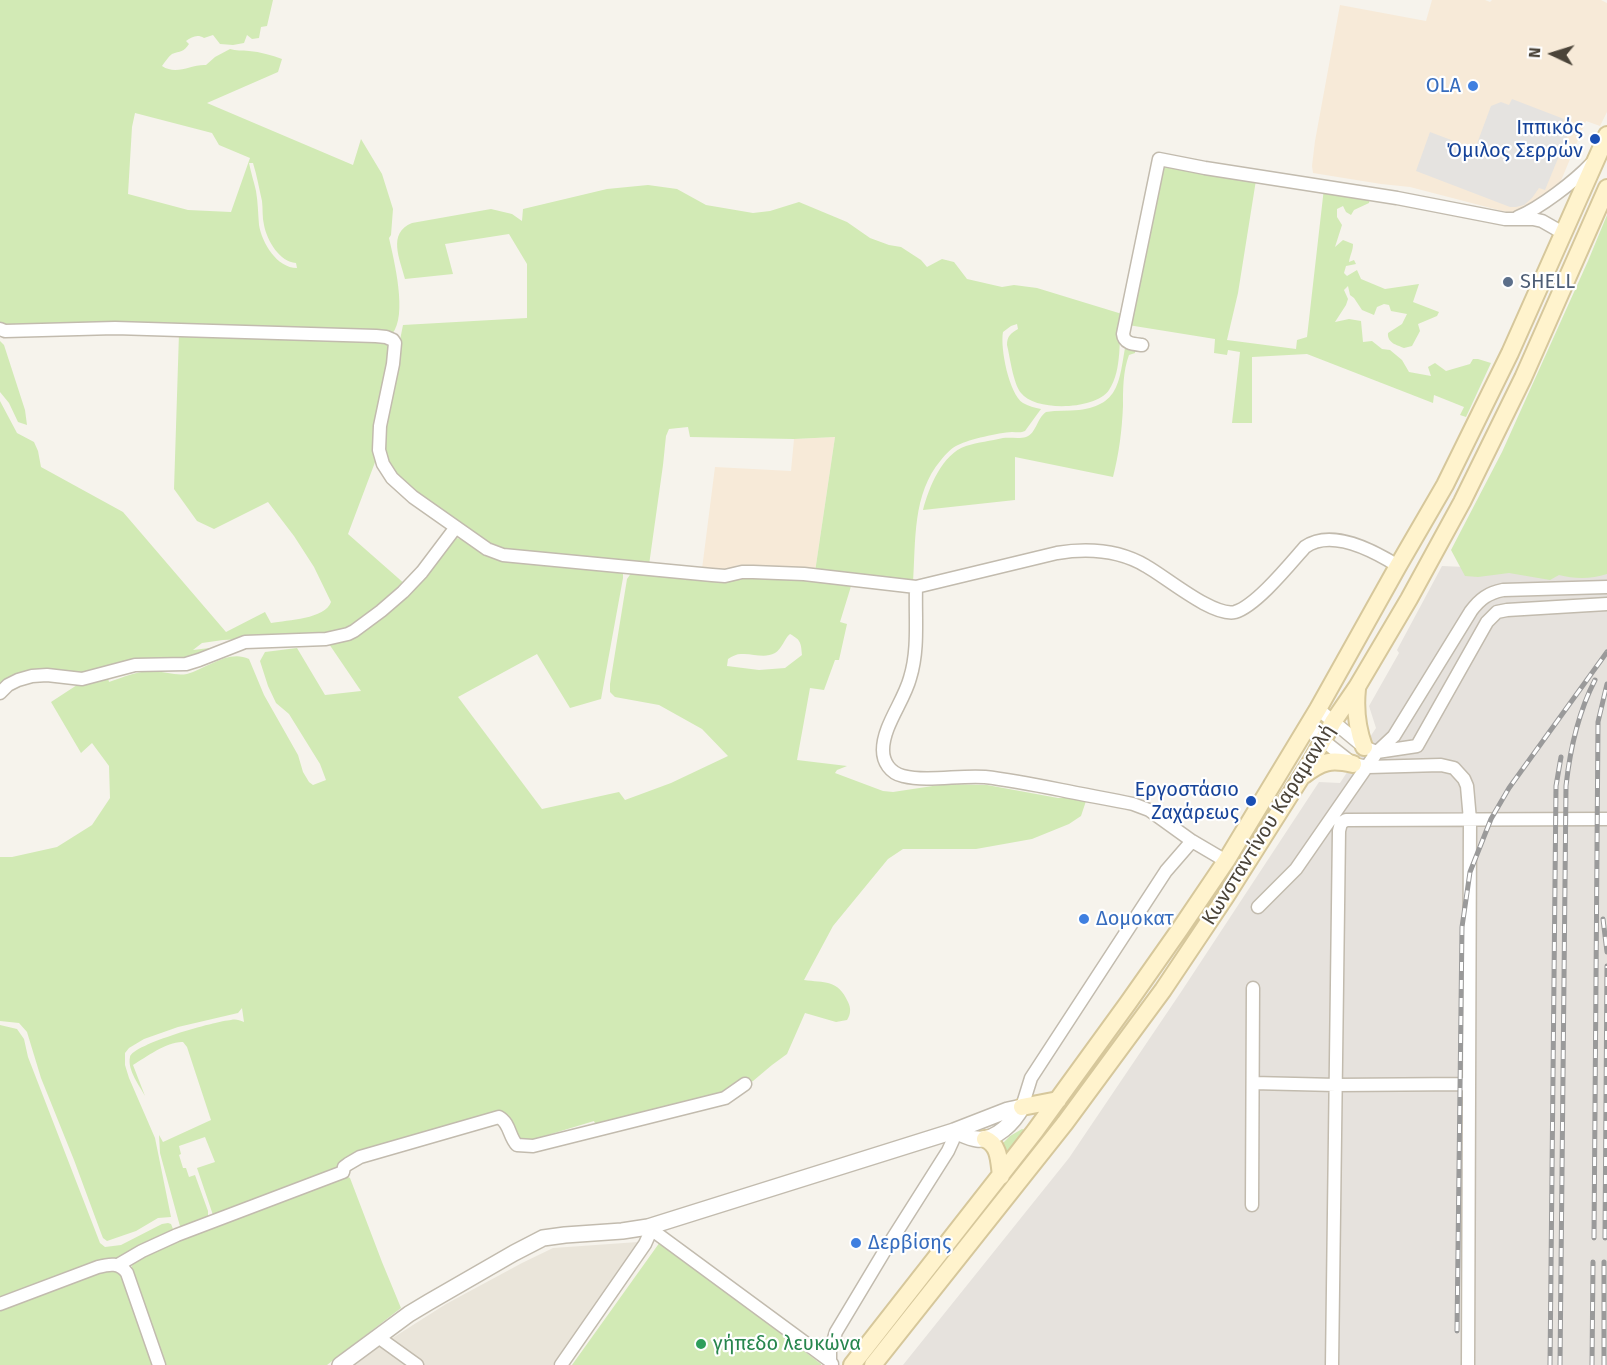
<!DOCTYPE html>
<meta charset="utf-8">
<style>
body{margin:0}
#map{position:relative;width:1607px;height:1365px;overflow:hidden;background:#f6f3ec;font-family:"Fira Sans",sans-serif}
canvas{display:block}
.north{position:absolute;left:1523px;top:24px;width:60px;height:60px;-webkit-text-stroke:4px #fff;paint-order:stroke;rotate:274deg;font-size:16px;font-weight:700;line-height:24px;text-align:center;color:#4b4439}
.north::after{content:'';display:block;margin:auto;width:21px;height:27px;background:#4b4439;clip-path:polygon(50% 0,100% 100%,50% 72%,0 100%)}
</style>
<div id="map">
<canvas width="1607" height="1365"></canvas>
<div class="north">N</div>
</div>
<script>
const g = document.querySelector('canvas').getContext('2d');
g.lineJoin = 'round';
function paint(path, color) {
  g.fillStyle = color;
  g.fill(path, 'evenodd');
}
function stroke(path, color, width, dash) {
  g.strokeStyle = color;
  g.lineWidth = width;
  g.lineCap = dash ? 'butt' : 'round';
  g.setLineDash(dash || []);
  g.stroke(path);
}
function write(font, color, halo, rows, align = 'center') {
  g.font = font + ' "Fira Sans",sans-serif';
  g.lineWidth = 4.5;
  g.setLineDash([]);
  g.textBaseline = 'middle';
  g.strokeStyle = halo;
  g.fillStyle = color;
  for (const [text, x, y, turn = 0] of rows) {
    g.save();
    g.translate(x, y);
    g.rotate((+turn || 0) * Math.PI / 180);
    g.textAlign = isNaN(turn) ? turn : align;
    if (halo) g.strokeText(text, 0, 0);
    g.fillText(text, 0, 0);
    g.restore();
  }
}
paint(new Path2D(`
 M638 1242 641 1245 553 1365H354L380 1346 446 1304 522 1263 553 1248Z`), '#eae5da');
paint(new Path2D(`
 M1432 0H1485L1490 2 1492 0H1601L1607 3V112L1600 126 1586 121 1560 183 1534 203 1516 213H1510L1410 187 1381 184 1313 173 1312 166 1315 141 1340 5 1426 21Z
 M835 437 815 572 737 565 734 569 730 571 702 569 715 467 791 471 794 439Z`), '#f7ead8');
paint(new Path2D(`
 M1442 566 1607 573V1365H903L1069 1158 1181 992 1319 782 1340 783 1376 728 1369 706 1399 653 1397 650Z`), '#e6e2dd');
paint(new Path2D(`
 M0 0H273L267 26 261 27 259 38 252 39 247 35 244 43 233 45 220 44 213 35 204 38C197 34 192 37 186 41L189 44C184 52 180 51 172 54 168 57 165 62 162 66 177 76 191 64 206 65L215 57 230 49C236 51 242 50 249 51 260 52 272 55 282 59L278 72 207 103 353 165 361 139 382 174 393 209 391 235 389 238C394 260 408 316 392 334L0 325ZM135 113 212 133 219 145 250 158 231 212 188 210 128 194 132 127ZM249 163H253C257 176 259 188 262 201 263 209 262 217 264 225 267 241 280 262 296 263L297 268C277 268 262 243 259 225 258 214 258 202 256 191 254 182 251 173 249 163Z
 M1164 166 1256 180 1238 293 1227 340 1296 349 1297 340 1307 337 1324 188 1370 197 1369 203 1354 210 1351 215 1346 212 1343 206 1337 209V217L1342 225 1335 247 1343 240 1353 244C1353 251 1350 255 1349 262L1354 260 1356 264 1346 266 1344 273 1347 276 1357 270 1361 279 1385 289 1419 284 1413 302 1439 312 1437 316 1418 324 1420 331 1412 346 1404 348C1397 345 1387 343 1388 333L1402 324 1407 314 1391 311 1389 305 1384 304 1377 307 1374 315 1362 310 1354 298 1350 295 1348 286 1344 290 1348 299 1346 305 1335 322 1349 319 1361 321 1363 342 1372 341 1382 349 1390 350 1402 360 1409 372 1431 376 1428 367 1435 363 1446 371 1470 364 1473 359H1478L1491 363 1466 417 1460 415 1464 407 1434 395 1433 403 1307 354 1252 357V423H1232L1240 352 1228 350 1227 355 1214 353 1215 339 1128 325 1161 167Z
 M648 185 677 189 706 205 753 213 770 211 799 202 847 222 870 238 889 245 901 247 921 260 927 267 942 259 954 262 967 279 1002 287 1014 285 1037 288 1122 314C1118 338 1123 369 1109 390 1096 410 1035 412 1021 393 1013 383 1010 357 1007 345 1007 336 1011 333 1018 329L1017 324 1011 326 1003 332C1000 348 1009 394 1023 403 1028 406 1035 408 1041 409L1025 431C1021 433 1017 432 1012 432 998 433 970 439 958 445 951 448 946 454 941 460 912 494 916 541 913 583L815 572 835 437 794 439 690 437 688 427 669 429 666 436 663 465 649 565 520 553 493 546 404 484 385 462 382 429 403 325 527 318V264L509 234 445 244 453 274 405 279C400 259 387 233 412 223L491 209 512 214 522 221 523 209 607 189Z
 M1607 215V574C1591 579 1575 579 1559 575L1550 580 1509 573 1478 577 1465 576 1451 550 1502 452 1588 261Z
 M179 333 370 339 389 344 377 457 348 534 406 585 341 634 223 640 202 643 193 650 226 646 198 659 89 675 65 674 0 688V401L17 433 34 442 38 451 41 467 123 512 226 632 265 612 271 623C288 620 325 619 331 602L314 567 294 536 268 502 214 529 197 521 174 489Z
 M0 341 4 345 25 410 27 425 18 422 9 403 0 392Z
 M1126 343 1135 347V353L1129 355C1123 371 1123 389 1123 406 1122 430 1119 454 1113 477L1015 457V500L923 510C929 487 942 454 966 446 978 442 991 441 1003 438 1010 437 1019 439 1026 437 1036 434 1037 418 1046 412 1057 410 1068 411 1079 410 1122 405 1119 377 1126 343Z
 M455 538C464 538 470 542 478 547L623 572V578L601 699 570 708 537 654 458 697 542 809 619 792 625 800 671 783 728 756 702 729 659 705 615 697 610 692V684L627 579 632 572 722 581H732L741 577 766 576 852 583 840 622 847 624 839 660H835L824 690 810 688 797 760 847 766 837 770 835 773 883 791 893 792 946 784 987 785 1058 798H1069L1074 796 1087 798 1081 816 1069 824 1032 839 976 849H903L888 859 833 926 804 980C824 983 838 979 848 1002 851 1008 851 1014 847 1020L836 1022 805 1013 787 1054 772 1065 753 1081 732 1094 597 1128 594 1121 518 1144 503 1111 493 1112 380 1149 340 1168 214 1218 197 1168 215 1162 205 1137 179 1146 181 1154 179 1155 183 1168H186L189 1177 195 1175 208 1211V1220L181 1230 160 1153 159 1135 163 1142 211 1120 187 1047 183 1042C168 1041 146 1057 133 1065L145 1096C140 1086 127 1070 130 1057 133 1044 216 1021 231 1020 236 1019 239 1020 244 1022L242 1008 238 1013 178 1027 144 1039 129 1048 125 1053V1065L129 1078 155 1138 171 1217 158 1218 136 1231 107 1241 103 1238 101 1233 74 1160 41 1078 27 1032 19 1023 0 1021V857H12L57 847 92 825 110 798 109 766 92 743 81 753 51 702 77 685 75 681 108 678 109 682C123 677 140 670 155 671 166 672 176 676 187 674 207 668 229 649 249 659L264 695 298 755 303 772 309 782 313 785 326 780 320 764 289 714 276 703 268 686 260 661 265 652 297 648 325 695 361 691 327 641 341 640ZM790 634C801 640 801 643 802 655L785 668 759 670 727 666 728 659C732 656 737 654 741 654 753 653 764 659 775 653 782 649 784 639 790 634Z
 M0 1025 17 1029 24 1039 28 1057 100 1243 105 1247 121 1245 162 1224 168 1223 171 1224 173 1229 171 1235 120 1261 0 1302Z
 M1022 1129 1025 1130 1003 1160 1002 1144 1010 1136Z
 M346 1176 350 1178 382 1262 401 1308 327 1365H166L134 1281 131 1270 133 1262 182 1235Z
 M660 1242 821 1364V1365H572Z
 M107 1268 123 1273 159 1365H0V1308Z`), '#d2eab5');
paint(new Path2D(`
 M1512 99 1564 119 1561 127 1563 128 1562 131 1568 134 1545 190 1539 188 1532 198 1524 205 1516 207H1510L1416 171 1430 132 1475 149 1491 106 1501 102 1509 105Z`), '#e5e3e0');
const minor = new Path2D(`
 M1518 217C1540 208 1575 181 1591 164
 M0 329 5 331 115 328 376 336 386 337 393 340 395 343 393 364 380 426 379 450 383 464 392 478 413 497 487 549 503 555 712 575 725 576 742 572H753L804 574 916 587 1057 553C1088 548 1119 550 1146 566 1166 577 1213 617 1235 612 1256 606 1290 564 1305 547 1332 528 1374 551 1398 566
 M1142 345C1134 344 1124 344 1123 334L1159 159 1205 168 1397 198 1505 219H1533L1542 221 1563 233
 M916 587C915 618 919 649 910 678 904 701 883 726 883 750 883 762 890 773 903 776 928 782 959 775 985 777 1011 780 1036 785 1061 790 1085 795 1109 799 1133 804L1149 810 1192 841 1226 861
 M0 693 8 685 18 680 32 676 47 675 82 679 135 665 186 664 199 660 245 642 326 639 348 634 354 631 381 611 403 592 422 572 456 527
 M1318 709 1364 747 1377 752 1417 746 1487 622 1497 612 1507 610 1607 604
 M1306 727 1353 764 1368 767 1441 765 1454 768 1464 779 1467 786 1470 820 1468 1365
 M1258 907 1296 869 1377 752 1394 736 1471 611C1480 599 1488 593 1503 590L1607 587
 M1253 1083 1336 1085 1468 1084
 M1022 1107 1031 1078 1166 871 1192 841
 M1252 1205 1253 988
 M648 1227 830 1361 832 1364
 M118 1265 142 1251 177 1235 343 1172 344 1167 348 1164 360 1157 499 1117C510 1123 509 1137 517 1145L533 1146 725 1098 745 1084
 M0 1304 98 1267C109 1264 120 1262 127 1273L159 1365
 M378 1337 417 1365
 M830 1361V1351L836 1332 884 1252 948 1151 953 1140 954 1131
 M561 1365 645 1244 649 1235 648 1227
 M1332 1365 1339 831 1341 823 1346 820 1607 819`);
const tertiary = new Path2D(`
 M954 1131C962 1134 969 1138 977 1139 996 1141 1014 1122 1022 1107
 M340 1365 409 1314 429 1302 514 1253 543 1238 565 1235 622 1231 648 1227 954 1131 1008 1110 1022 1107`);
const secondary = new Path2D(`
 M1357 689C1355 708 1357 728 1364 747
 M1304 775C1322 761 1331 759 1353 764
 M1022 1107 1058 1100
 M985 1139C1000 1145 999 1162 1001 1176
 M852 1365 1035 1131 1128 1003 1180 929 1226 861 1318 709 1398 566 1445 485 1510 353 1607 135
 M873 1365 1065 1123 1163 990 1226 896 1312 760 1333 722 1357 687 1409 599 1462 502 1523 378 1607 188`);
stroke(minor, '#c2bbae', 15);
stroke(tertiary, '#c2bbae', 18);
stroke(secondary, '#d6c79b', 20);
stroke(minor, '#fff', 12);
stroke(tertiary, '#fff', 15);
stroke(secondary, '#fff3cd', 16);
const rail = new Path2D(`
 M1603 919 1607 952
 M1594 1238 1598 722 1607 684
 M1605 1238 1607 966
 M1457 1331 1462 927 1470 872 1491 819 1509 788 1607 652
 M1550 1365 1556 786 1561 757
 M1560 1365 1566 786C1570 749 1578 713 1595 680
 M1592 1365 1593 1262
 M1604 1365V1262`);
stroke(rail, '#9a9a9a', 5);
stroke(rail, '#fff', 3, [9]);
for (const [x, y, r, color] of [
 [1473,86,6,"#3f7fe0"],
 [1595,139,6,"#1a4fb4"],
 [1508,282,6,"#5c6f8a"],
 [1251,801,6,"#1a4fb4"],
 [1084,919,6,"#3f7fe0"],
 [856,1243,6,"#3f7fe0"],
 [701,1344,6,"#2e9e5b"]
]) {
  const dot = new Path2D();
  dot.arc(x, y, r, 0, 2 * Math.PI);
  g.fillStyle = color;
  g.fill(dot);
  stroke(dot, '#fff', 2);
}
write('20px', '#366cbe', '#fff', [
 ["OLA",1461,86,"right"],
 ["Δομοκατ",1096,919],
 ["Δερβίσης",868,1243]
], 'left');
write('20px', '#164399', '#fff', [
 ["Ιππικός",1583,128],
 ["Όμιλος Σερρών",1583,151],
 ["Εργοστάσιο",1239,790],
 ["Ζαχάρεως",1239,813]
], 'right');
write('20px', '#4e5e75', '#fff', [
 ["SHELL",1520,282]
], 'left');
write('20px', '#4b4439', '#fff', [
 ["Κωνσταντίνου Καραμανλή",1269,825,-58]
]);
write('20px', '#27864d', '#fff', [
 ["γήπεδο λευκώνα",713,1344]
], 'left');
</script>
